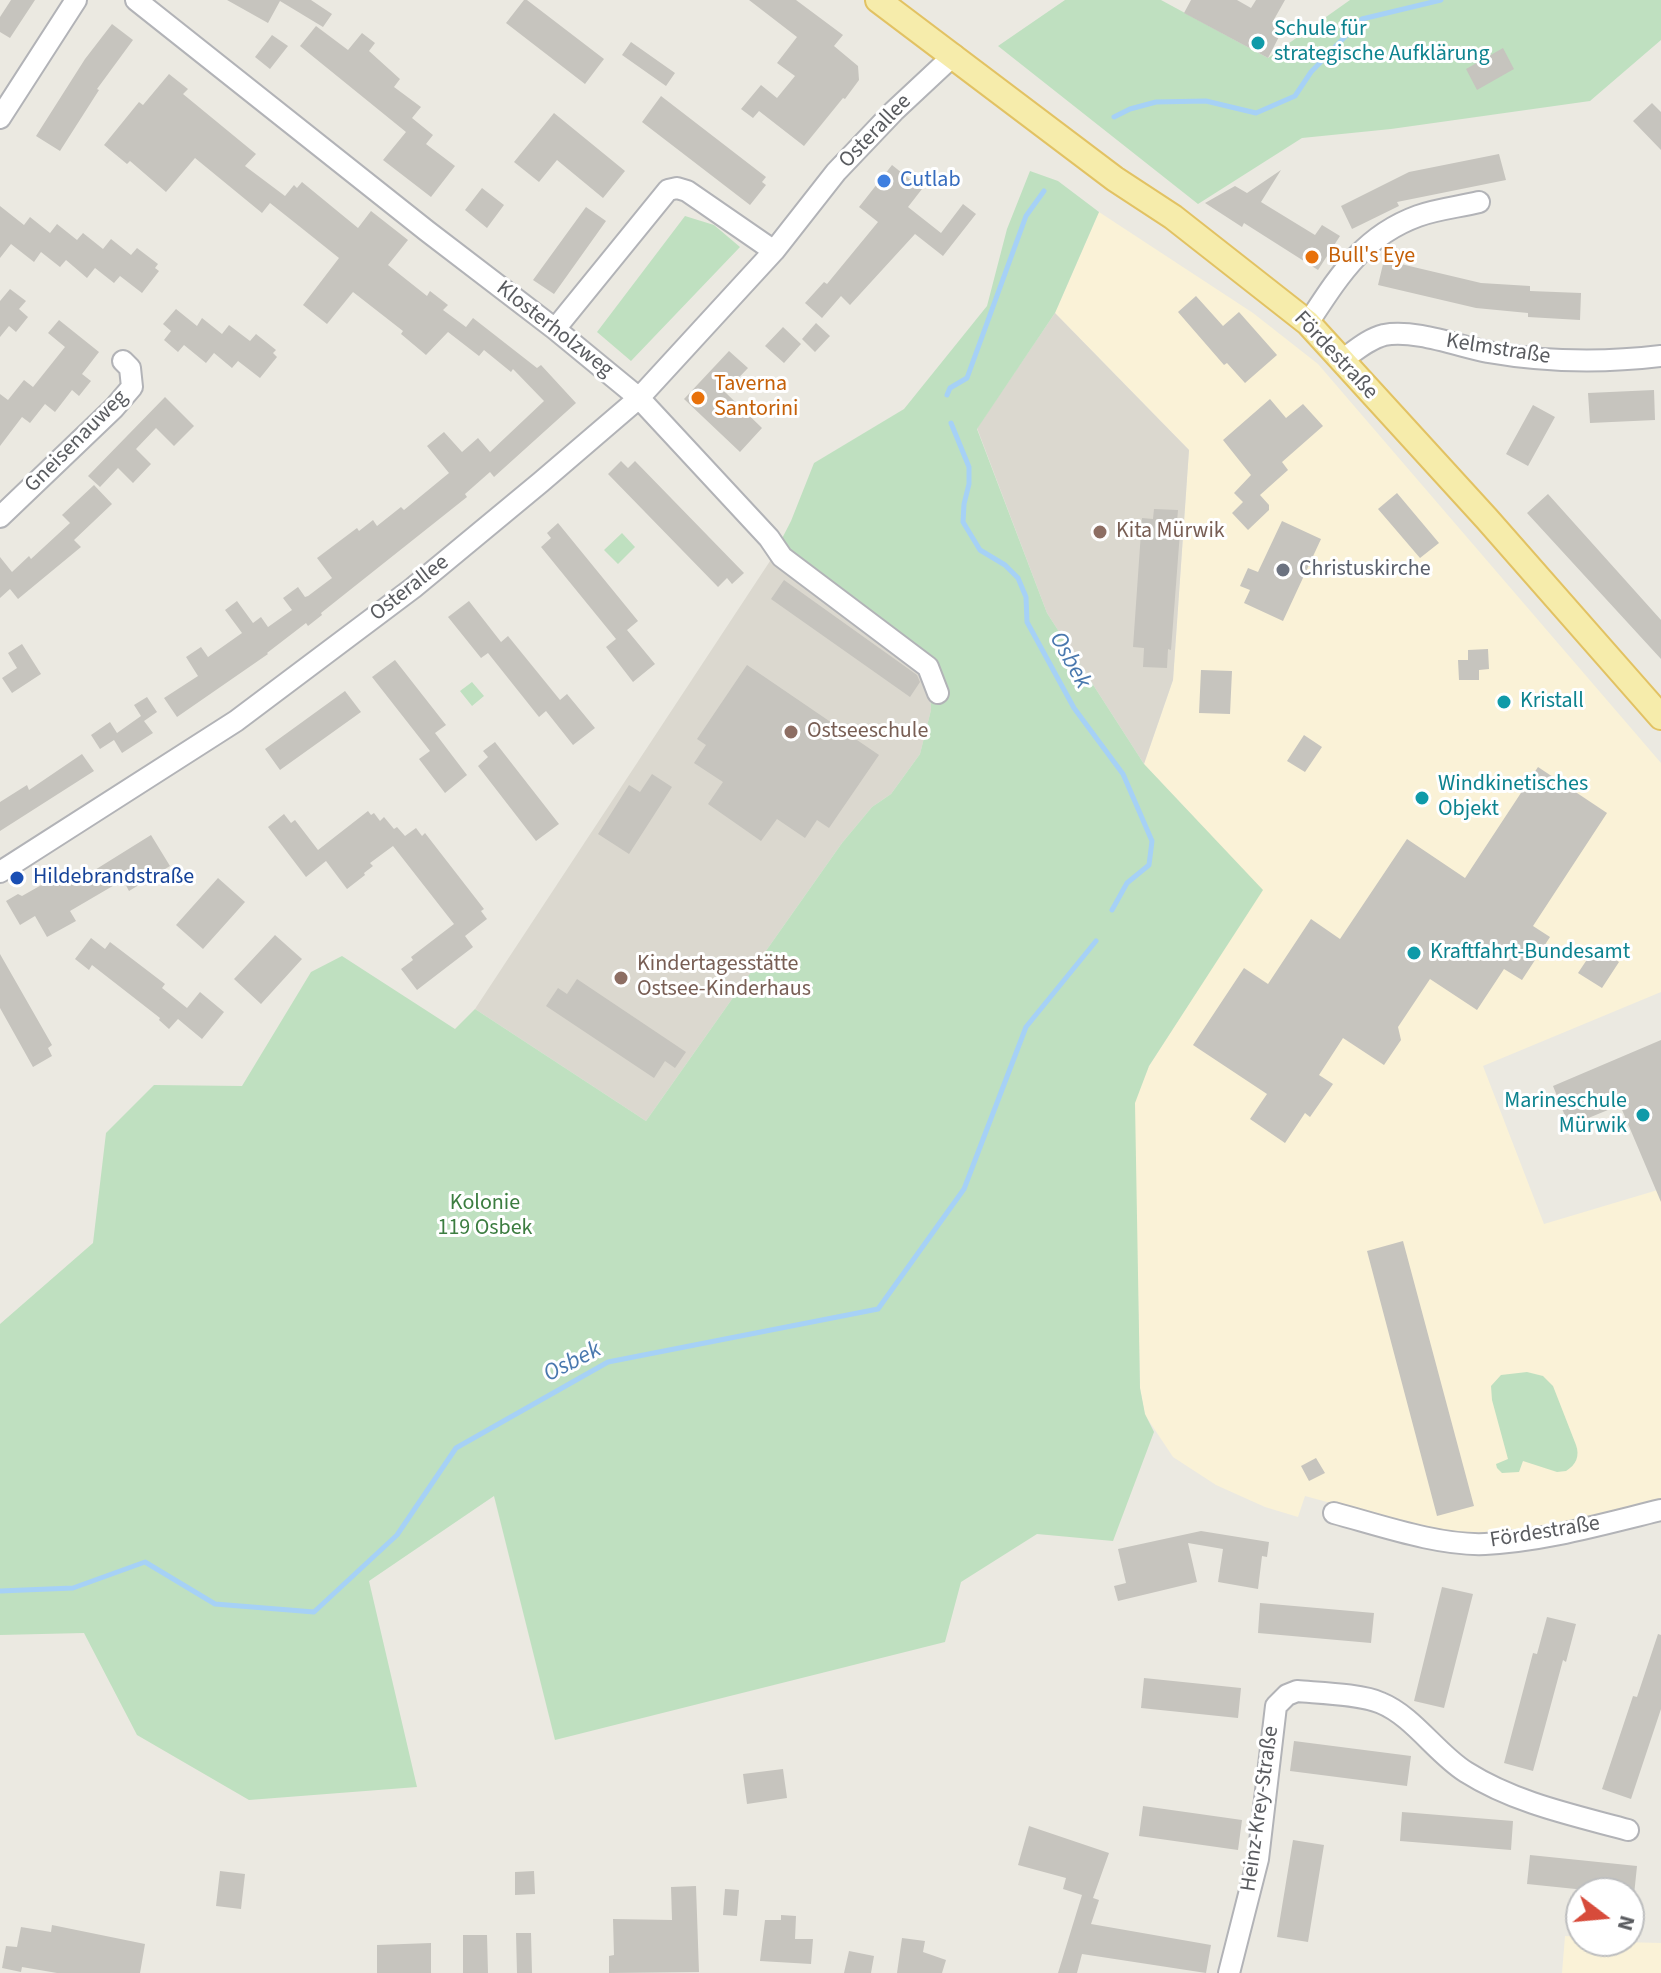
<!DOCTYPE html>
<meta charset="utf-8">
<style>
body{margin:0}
#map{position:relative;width:1661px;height:1973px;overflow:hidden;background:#ebe9e1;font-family:"Source Sans 3",sans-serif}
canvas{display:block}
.north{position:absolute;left:1565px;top:1877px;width:80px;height:80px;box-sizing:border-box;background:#fff;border:2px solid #bdbebf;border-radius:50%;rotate:106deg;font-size:22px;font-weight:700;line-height:32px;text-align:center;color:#5a5c60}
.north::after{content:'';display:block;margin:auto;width:28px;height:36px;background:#d74b3b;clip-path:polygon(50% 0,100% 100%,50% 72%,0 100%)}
</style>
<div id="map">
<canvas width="1661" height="1973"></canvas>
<div class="north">N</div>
</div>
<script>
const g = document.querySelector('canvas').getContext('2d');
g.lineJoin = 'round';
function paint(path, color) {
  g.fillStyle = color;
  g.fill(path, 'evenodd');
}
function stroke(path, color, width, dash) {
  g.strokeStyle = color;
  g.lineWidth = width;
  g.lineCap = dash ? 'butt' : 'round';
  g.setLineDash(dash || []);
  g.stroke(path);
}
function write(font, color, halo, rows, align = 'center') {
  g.font = font + ' "Source Sans 3",sans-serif';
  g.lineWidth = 6;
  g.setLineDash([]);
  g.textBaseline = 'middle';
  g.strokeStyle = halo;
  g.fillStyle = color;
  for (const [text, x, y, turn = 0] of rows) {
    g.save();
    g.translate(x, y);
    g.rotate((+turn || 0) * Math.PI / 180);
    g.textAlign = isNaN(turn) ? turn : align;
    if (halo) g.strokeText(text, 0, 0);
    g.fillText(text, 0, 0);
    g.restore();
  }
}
paint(new Path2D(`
 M1099 212 1253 313 1318 364 1661 763V992L1483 1066 1544 1224 1661 1189V1503L1565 1524 1479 1534 1426 1529 1305 1496 1298 1517 1265 1507 1216 1485 1173 1457 1145 1415 1140 1388 1134 1103 1149 1066 1262 890 1144 764 1173 680 1189 450 1055 313Z
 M1565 1936 1581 1937V1941L1661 1943V1973H1562Z`), '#faf2d7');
paint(new Path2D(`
 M1055 313 1189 450 1173 680 1144 764 1047 613 977 428Z
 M772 558 930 678 931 710 920 754 891 794 872 807 842 843 646 1121 475 1009Z`), '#dbd8cf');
paint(new Path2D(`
 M1065 0H1161L1268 58 1350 0H1661V40L1590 101 1391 129 1302 138 1198 204 998 46Z
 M1030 171 1058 181 1099 212 1055 313 977 429 1047 613 1144 764 1263 890 1149 1066 1135 1103 1140 1388 1145 1414 1154 1432 1113 1541 1037 1534 961 1582 945 1642 555 1740 494 1496 369 1581 417 1787 249 1800 137 1735 84 1633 0 1635V1324L93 1243 106 1133 154 1085 242 1086 311 972 342 956 455 1029 475 1009 646 1121 842 843 872 807 891 794 920 754 931 710 930 678 772 558 791 521 814 463 904 409 987 306 1007 229Z
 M685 216 714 225 740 247 631 361 597 332Z
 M622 533 635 547 618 564 604 550Z
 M472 682 484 696 472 706 460 691Z
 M1527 1372 1543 1376 1553 1386 1576 1445C1580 1456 1576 1465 1566 1471L1557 1472 1523 1461 1519 1472 1502 1473 1497 1468 1496 1464 1508 1459 1492 1400 1491 1386 1501 1375Z`), '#bfe0c0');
stroke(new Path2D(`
 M1114 117 1130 109 1156 102 1206 101 1256 113 1295 96 1311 72 1362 19 1441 0
 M947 395 950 388 967 378 1026 216 1044 191
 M951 423 969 467V484L964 504 963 522 980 550 1005 565 1018 578 1026 597 1027 622 1074 708 1123 774 1152 841 1149 865 1127 883 1112 910
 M0 1591 73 1588 145 1562 215 1604 314 1612 397 1535 456 1448 608 1362 878 1309 964 1189 1026 1027 1096 941`), '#a6d1f6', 5);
paint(new Path2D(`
 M11 0H35L10 38 0 32V17Z
 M227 0H311L332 14 323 27 280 1 268 23Z
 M524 0H527L604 59 585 84 506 23Z
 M749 0H796L843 35 834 46 858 66 859 80 845 99 843 98 804 146 759 111 753 118 741 109 761 85 777 98 795 76 777 63 797 37Z
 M1191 0H1237L1251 8 1256 0H1285L1272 23 1283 29 1268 58 1184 13Z
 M112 24 133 40 97 89 99 90 60 151 36 136 85 59Z
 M316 26 348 50 362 33 375 43 369 51 400 79 394 87 421 107 412 118 433 135 426 144 455 166 431 197 383 160 406 132 300 46Z
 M272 35 288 46 270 69 255 57Z
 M631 42 675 73 666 86 622 55Z
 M1503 48 1514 69 1477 90 1466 69Z
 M169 74 188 89 183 94 256 154 245 166 285 196 294 185 297 188 302 182 358 228 371 211 408 240 388 265 427 296 430 291 448 305 443 310 466 327 473 318 537 368 541 365 576 403 494 477 490 472 465 494 467 497 321 613 322 615 308 626 306 623 267 653 268 654 177 717 164 698 198 676 186 657 201 647 208 657 242 633 225 610 237 601 253 623 261 617 268 627 292 610 283 598 298 587 305 597 308 596 332 578 317 558 357 528 359 531 373 520 377 526 401 507 404 510 449 473 427 446 444 432 462 452 478 438 490 452 544 401 513 369 511 372 484 350 479 356 448 332 426 355 401 334 403 331 353 292 327 324 303 305 339 258 299 226 270 203 262 213 195 158 166 192 130 161 127 164 104 145 139 102 143 105Z
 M661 96 766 177 762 182 766 185 750 205 642 122Z
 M1652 103 1661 112V150L1633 121Z
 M554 113 625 171 603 198 557 160 539 182 514 162Z
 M1499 154 1506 180 1397 202 1399 206 1352 229 1341 206 1409 172Z
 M892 165 922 189 908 207 941 233 963 204 976 214 943 256 915 234 850 305 841 296 822 318 805 303 824 282 827 284 878 222 859 207Z
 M1281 170 1261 202 1315 235 1322 225 1340 236 1318 270 1244 223 1242 227 1205 203 1235 186 1247 193Z
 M482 188 504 205 487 228 465 210Z
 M0 206 24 225 30 217 50 233 57 224 77 240 83 233 103 249 111 239 131 255 137 248 158 264 155 268 159 271 142 293 120 276 114 283 95 268 87 278 66 260 60 267 41 252 34 262 11 244 0 258Z
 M586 207 606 221 554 294 533 280Z
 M1384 260 1481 283 1530 286V291L1581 293 1580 320 1528 317V313L1476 308 1378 285Z
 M10 289 26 301 19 309 28 317 16 332 9 326 0 337V301Z
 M1196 296 1223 326 1239 312 1277 355 1245 383 1227 363 1224 365 1178 312Z
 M176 309 197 326 202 318 222 334 229 325 250 341 256 334 276 350 273 353 277 357 260 378 238 361 232 368 214 353 206 363 184 345 178 352 164 340 171 331 163 324Z
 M59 320 99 352 82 374 91 381 79 396 72 390 55 412 45 404 30 423 22 417 0 446V394L8 400 24 380 33 387 65 347 48 333Z
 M816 323 830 336 815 352 802 339Z
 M783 327 801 344 784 363 765 346Z
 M729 351 748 368 725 392 762 428 740 452 684 399Z
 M1654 390 1655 420 1590 423 1588 393Z
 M165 397 194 426 174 446 156 428 136 449 151 464 133 483 118 468 100 487 88 476Z
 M1270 399 1286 418 1303 404 1323 426 1282 462 1288 470 1260 495 1269 505V510L1248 530 1232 513 1243 502 1234 493 1251 475 1223 440Z
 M1533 405 1555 417 1528 466 1506 454Z
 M621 461 628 468 635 461 744 573 732 584 727 578 718 587 608 474Z
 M94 485 112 504 74 540 81 547 18 599 10 589 0 598V557L12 572 29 556 31 559 70 523 62 515Z
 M1397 493 1439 543 1420 558 1378 509Z
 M1548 494 1661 620V659L1527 513Z
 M1154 509 1178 510 1176 532H1180L1171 650 1168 649 1167 668 1143 667 1144 648 1133 647 1142 518 1153 519Z
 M1282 521 1321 539 1283 621 1244 603 1250 590 1240 586 1248 568 1258 572Z
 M558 523 638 621 627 630 655 664 633 682 606 647 616 639 541 547 551 538 547 533Z
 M784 580 917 675 920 682 910 697 771 599Z
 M469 601 501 642 508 636 560 700 567 694 595 728 573 745 546 711 539 717 488 653 481 658 448 617Z
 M22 644 41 674 12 693 2 678 17 668 8 653Z
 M1488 649 1489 669 1479 670V680H1459L1458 660H1468V650Z
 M395 660 446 725 435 733 467 775 445 793 419 759 430 751 372 677Z
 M747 665 879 755 829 828 817 820 805 838 777 819 761 841 708 804 723 782 694 763 706 745 697 739Z
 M1201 670 1232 671 1230 714 1199 713Z
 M345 691 361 712 280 770 265 749Z
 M147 697 157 712 144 721 153 733 122 753 114 740 100 749 91 735 110 722 117 733 141 716 134 705Z
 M1304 735 1322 747 1305 772 1287 761Z
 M495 742 559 824 536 841 478 766 488 757 483 751Z
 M82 754 94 771 0 831V802L27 785 29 790Z
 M1538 767 1607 813 1533 926 1550 937 1522 980 1504 969 1477 1010 1430 979 1398 1027 1401 1040 1384 1065 1343 1038 1319 1075 1333 1084 1310 1117 1305 1113 1285 1143 1250 1119 1267 1094 1193 1045 1244 968 1268 984 1311 919 1340 939 1407 839 1465 878Z
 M652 774 672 787 629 854 598 834 629 785 640 792Z
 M368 811 371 815 374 813 380 821 384 817 394 829 397 827 405 836 416 828 422 836 425 833 484 909 481 911 487 919 465 936 473 947 417 990 401 969 413 960 411 957 454 924 393 846 370 863 373 866 364 873 365 875 347 889 326 861 306 877 268 827 284 814 291 823 295 820 318 850Z
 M151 835 170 866 129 891 123 880 70 911 76 921 47 937 35 916 20 925 6 901 18 894 22 896 52 879 55 885 86 866 90 873Z
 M218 878 245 902 203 949 176 925Z
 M275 935 302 959 261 1004 234 979Z
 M91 938 105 949 110 942 165 984 162 988 187 1008 200 992 224 1012 202 1039 178 1019 169 1029 159 1020 160 1018 92 965 89 970 75 959Z
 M1596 946 1619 962 1602 988 1578 973Z
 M0 954 52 1045 48 1048 52 1056 33 1067 0 1008Z
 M577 979 686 1052 675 1068 665 1061 654 1078 546 1006 558 988 567 994Z
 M1661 1040V1202L1620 1105 1569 1126 1553 1086Z
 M1403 1241 1474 1506 1437 1516 1367 1251Z
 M1316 1458 1325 1473 1309 1481 1301 1466Z
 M1201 1531 1269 1542 1267 1557 1262 1556 1258 1589 1218 1582 1223 1549 1188 1543 1197 1582 1118 1601 1114 1586 1126 1583 1118 1549Z
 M1442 1587 1473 1594 1444 1708 1414 1701Z
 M1260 1603 1374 1613 1371 1643 1258 1633Z
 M1547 1617 1576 1624 1566 1662 1563 1660 1533 1771 1504 1763 1533 1653 1537 1654Z
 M1658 1634 1661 1635V1709L1631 1799 1602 1789 1633 1696 1637 1697Z
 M1144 1678 1241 1688 1238 1718 1141 1708Z
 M1294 1741 1411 1756 1407 1786 1290 1771Z
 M783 1769 787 1798 747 1804 743 1774Z
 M1143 1806 1242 1820 1238 1850 1139 1836Z
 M1402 1812 1513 1821 1511 1850 1400 1841Z
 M1029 1826 1109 1853 1093 1898 1099 1900 1091 1924 1211 1945 1206 1973 1082 1954 1077 1973H1058L1082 1895 1063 1889 1066 1878 1018 1865Z
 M1293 1840 1324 1845 1308 1942 1277 1937Z
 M1530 1855 1637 1866 1634 1895 1527 1884Z
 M220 1871 245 1874 241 1909 216 1906Z
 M534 1871 535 1894 515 1895V1872Z
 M696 1886 699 1972 609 1973V1956L614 1955 613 1919 672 1920 671 1887Z
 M725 1889 739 1890 737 1916 723 1915Z
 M781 1915 796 1916 795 1939H813L811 1964 760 1961 765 1920H781Z
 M52 1925 145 1944 140 1973H57L22 1967 21 1972 2 1968 6 1946 17 1947 21 1927 51 1932Z
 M516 1933H531L532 1973H517Z
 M463 1935H487L488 1973H463Z
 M902 1938 925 1941 923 1952 946 1960 942 1973H897Z
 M431 1943V1973H377V1945Z
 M849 1951 874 1956 871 1973H844Z`), '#c6c4be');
const minor = new Path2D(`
 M136 0 427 231 555 329 639 398 769 538 782 557 928 667 938 693
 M0 118 76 0
 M1308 323C1339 276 1363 236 1418 216 1437 209 1459 207 1479 202
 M555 329 668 190 677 188 687 191 774 251
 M1342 360C1355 351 1368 339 1384 335 1414 329 1458 346 1488 352 1545 362 1603 363 1661 356
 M0 517 114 408 132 387 130 368 123 361
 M0 872 236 721 413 588 541 482 639 398 774 251 836 172 894 111 954 55
 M1334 1513C1379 1525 1439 1546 1485 1544 1545 1541 1603 1524 1661 1510
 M1229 1973 1258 1859 1276 1706 1287 1695 1297 1691C1319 1693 1362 1694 1381 1703 1413 1716 1437 1754 1466 1772 1515 1803 1573 1815 1628 1830`);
const major = new Path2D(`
 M878 0 1115 179 1173 217 1308 323 1487 519 1661 717`);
stroke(minor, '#b2b3b7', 24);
stroke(major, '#e2c263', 28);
stroke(minor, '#fff', 20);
stroke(major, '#f6ecab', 24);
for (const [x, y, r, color] of [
 [1258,43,8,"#0f9aa8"],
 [884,181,8,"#3f7fe0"],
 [1312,257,8,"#e8710a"],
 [698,398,8,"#e8710a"],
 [1100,532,8,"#8d6e63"],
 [1283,570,8,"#6b7280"],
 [1504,702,8,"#0f9aa8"],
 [791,732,8,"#8d6e63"],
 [1422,798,8,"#0f9aa8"],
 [17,878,8,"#1a4fb4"],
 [1414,953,8,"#0f9aa8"],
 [621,978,8,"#8d6e63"],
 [1643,1115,8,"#0f9aa8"]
]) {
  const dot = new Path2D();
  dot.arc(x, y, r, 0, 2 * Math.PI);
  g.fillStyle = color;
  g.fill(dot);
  stroke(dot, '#fff', 3);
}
write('22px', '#0d838f', '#fff', [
 ["Schule für",1274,30],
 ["strategische Aufklärung",1274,55],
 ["Kristall",1520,702],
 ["Windkinetisches",1438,785],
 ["Objekt",1438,810],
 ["Kraftfahrt-Bundesamt",1430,953],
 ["Marineschule",1627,1102,"right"],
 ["Mürwik",1627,1127,"right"]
], 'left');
write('22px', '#5a5c60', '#fff', [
 ["Osterallee",876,132,-46],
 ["Klosterholzweg",554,330,38],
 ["Kelmstraße",1498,350,9],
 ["Fördestraße",1335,356,47],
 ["Gneisenauweg",77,442,-45],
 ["Osterallee",410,589,-38],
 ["Fördestraße",1545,1533,-9],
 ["Heinz-Krey-Straße",1261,1809,-82]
]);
write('22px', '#366cbe', '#fff', [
 ["Cutlab",900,181]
], 'left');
write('22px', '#c56008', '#fff', [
 ["Bull's Eye",1328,257],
 ["Taverna",714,385],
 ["Santorini",714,410]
], 'left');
write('22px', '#785e54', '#fff', [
 ["Kita Mürwik",1116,532],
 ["Ostseeschule",807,732],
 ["Kindertagesstätte",637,965],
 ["Ostsee-Kinderhaus",637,990]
], 'left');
write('22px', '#5b616d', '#fff', [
 ["Christuskirche",1299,570]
], 'left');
write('22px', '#164399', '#fff', [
 ["Hildebrandstraße",33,878]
], 'left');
write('22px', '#3c7d40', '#fff', [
 ["Kolonie",485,1204],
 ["119 Osbek",485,1229]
]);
write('italic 24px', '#4978ae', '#fff', [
 ["Osbek",1069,661,61],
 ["Osbek",573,1363,-27]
]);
</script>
